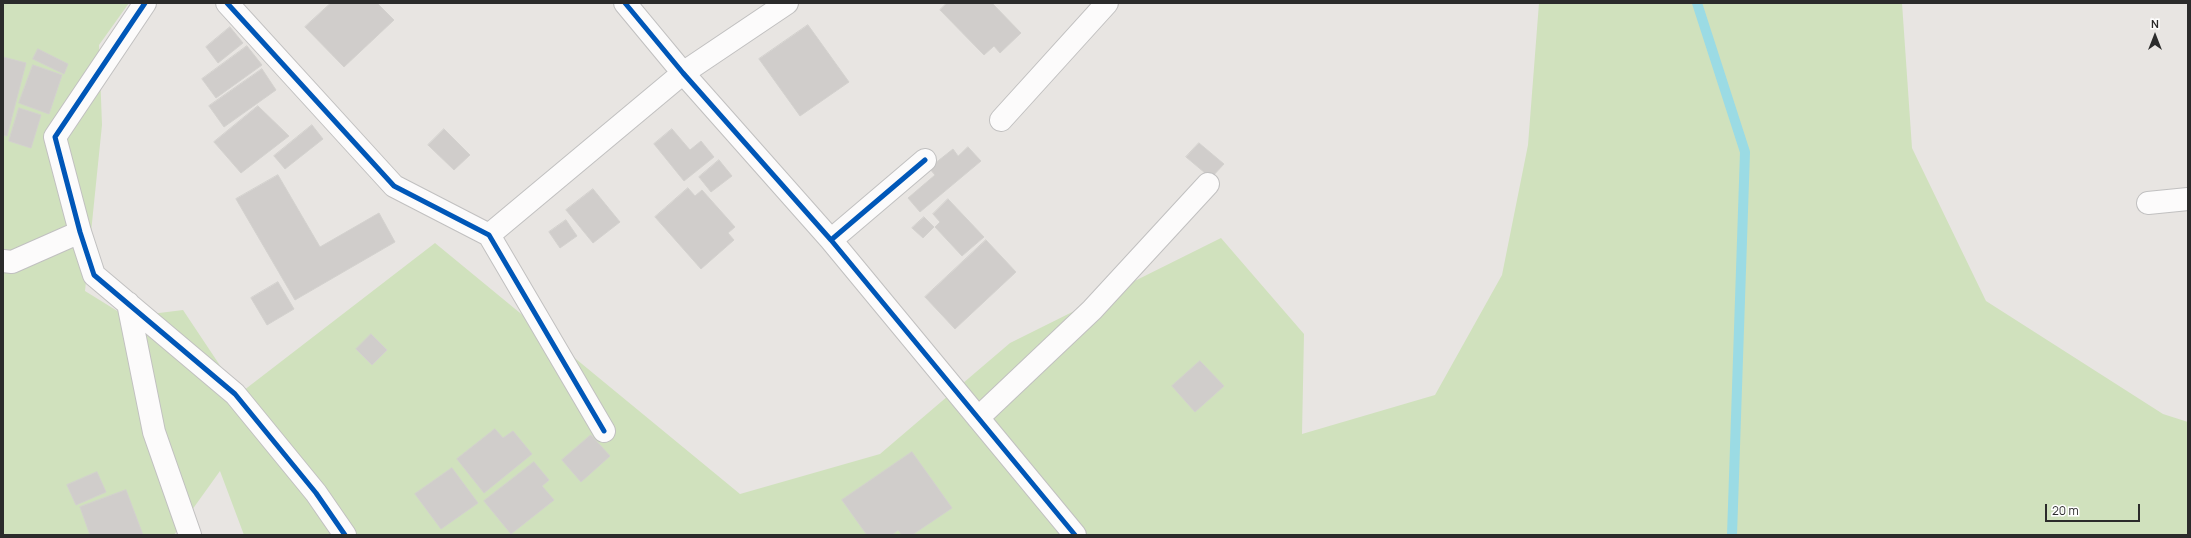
<!DOCTYPE html>
<style>
body{margin:0}
#map{position:relative;width:2191px;height:538px;overflow:hidden;background:#e8e5e2;font-family:Manrope,sans-serif}
canvas{display:block}
.frame{position:absolute;inset:0;border:4px solid #2b2b2b;pointer-events:none}
.north{position:absolute;left:2135px;top:16px;width:40px;height:40px;-webkit-text-stroke:3px #fff;paint-order:stroke;rotate:0deg;font-size:11px;font-weight:700;line-height:16px;text-align:center;color:#2b2b2b}
.north::after{content:'';display:block;margin:auto;width:14px;height:18px;background:#2b2b2b;clip-path:polygon(50% 0,100% 100%,50% 72%,0 100%)}
.scale{position:absolute;left:2045px;top:504px;width:95px;height:18px;box-sizing:border-box;border:2px solid #2b2b2b;border-top:0;padding-left:5px;font-size:12px;line-height:14px;white-space:nowrap;color:#2b2b2b;-webkit-text-stroke:3px #fff;paint-order:stroke}
</style>
<div id="map">
<canvas width="2191" height="538"></canvas>
<div class="frame"></div>
<div class="north">N</div>
<div class="scale">20 m</div>
</div>
<script>
const g = document.querySelector('canvas').getContext('2d');
g.lineJoin = 'round';
function paint(path, color) {
  g.fillStyle = color;
  g.fill(path, 'evenodd');
}
function stroke(path, color, width, dash) {
  g.strokeStyle = color;
  g.lineWidth = width;
  g.lineCap = dash ? 'butt' : 'round';
  g.setLineDash(dash || []);
  g.stroke(path);
}
paint(new Path2D(`
 M3 3H129L99 45 102 125 85 291 127 317 183 310 239 394 435 243 740 494 880 454 1010 343 1221 238 1304 334 1302 434 1435 395 1502 275 1528 145 1539 3H1902L1912 148 1986 301 2163 414 2188 422V535H244L220 471 174 535H3Z`), '#d0e1bd');
stroke(new Path2D(`
 M1697 3 1745 152 1732 535`), '#9bdbe4', 10);
const building = new Path2D(`
 M331 3H377L394 20 344 67 305 27Z
 M947 3H992L1021 33 1000 53 994 46 984 55 940 10Z
 M808 25 849 82 800 116 759 59Z
 M230 27 243 43 218 63 206 47Z
 M247 46 262 65 216 98 202 79Z
 M38 49 68 64 64 74 33 59Z
 M3 57 26 63 7 136 3 135Z
 M33 65 62 75 49 114 19 103Z
 M262 69 276 90 224 127 209 106Z
 M258 106 289 136 241 173 214 142Z
 M19 108 41 115 31 148 9 141Z
 M312 125 323 139 285 169 274 156Z
 M444 129 470 155 454 170 428 145Z
 M672 129 690 150 701 141 714 157 684 181 654 144Z
 M1199 143 1224 164 1211 178 1186 157Z
 M968 147 981 161 920 212 908 198 935 175 929 168 953 149 958 156Z
 M719 160 732 176 711 192 699 177Z
 M278 175 320 247 379 213 395 242 295 300 236 199Z
 M688 188 695 196 702 190 735 227 728 233 734 240 701 269 655 217Z
 M593 189 620 222 593 243 566 210Z
 M948 199 984 237 962 256 935 227 940 222 933 214Z
 M924 217 934 227 923 238 912 228Z
 M566 220 577 236 560 248 549 232Z
 M986 240 1016 272 955 329 925 297Z
 M278 282 294 309 267 325 251 298Z
 M371 334 387 350 372 365 356 349Z
 M1200 361 1224 386 1195 412 1172 386Z
 M495 429 503 438 513 431 532 454 484 493 457 459Z
 M591 435 610 456 581 482 562 460Z
 M912 452 952 508 912 535H902L898 530 892 535H867L842 500Z
 M534 462 549 480 542 486 554 500 511 534 484 501Z
 M452 468 478 503 441 529 415 494Z
 M97 472 106 492 76 505 67 485Z
 M126 490 143 535H90L80 507Z`);
paint(building, '#d0cdcb');
stroke(building, '#d3d1ce', 1);
const minor = new Path2D(`
 M145 3 55 137 80 232 94 275 235 394 316 493 345 535
 M227 3 394 186 489 235 604 431
 M625 3 683 73 831 240 925 160
 M1001 120 1107 3
 M2148 203 2188 199
 M489 235 683 73 787 3
 M831 240 1075 535
 M3 261 12 262 80 232
 M128 303 154 432 190 535
 M978 418 1092 310 1208 184`);
stroke(minor, '#c1c0c0', 24);
stroke(minor, '#fcfbfb', 22);
stroke(new Path2D(`
 M145 3 55 137 80 232 94 275 235 394 316 493 345 535
 M227 3 394 186 489 235 604 431
 M625 3 683 73 831 240 925 160
 M831 240 1075 535`), '#0057b8', 5);
</script>
